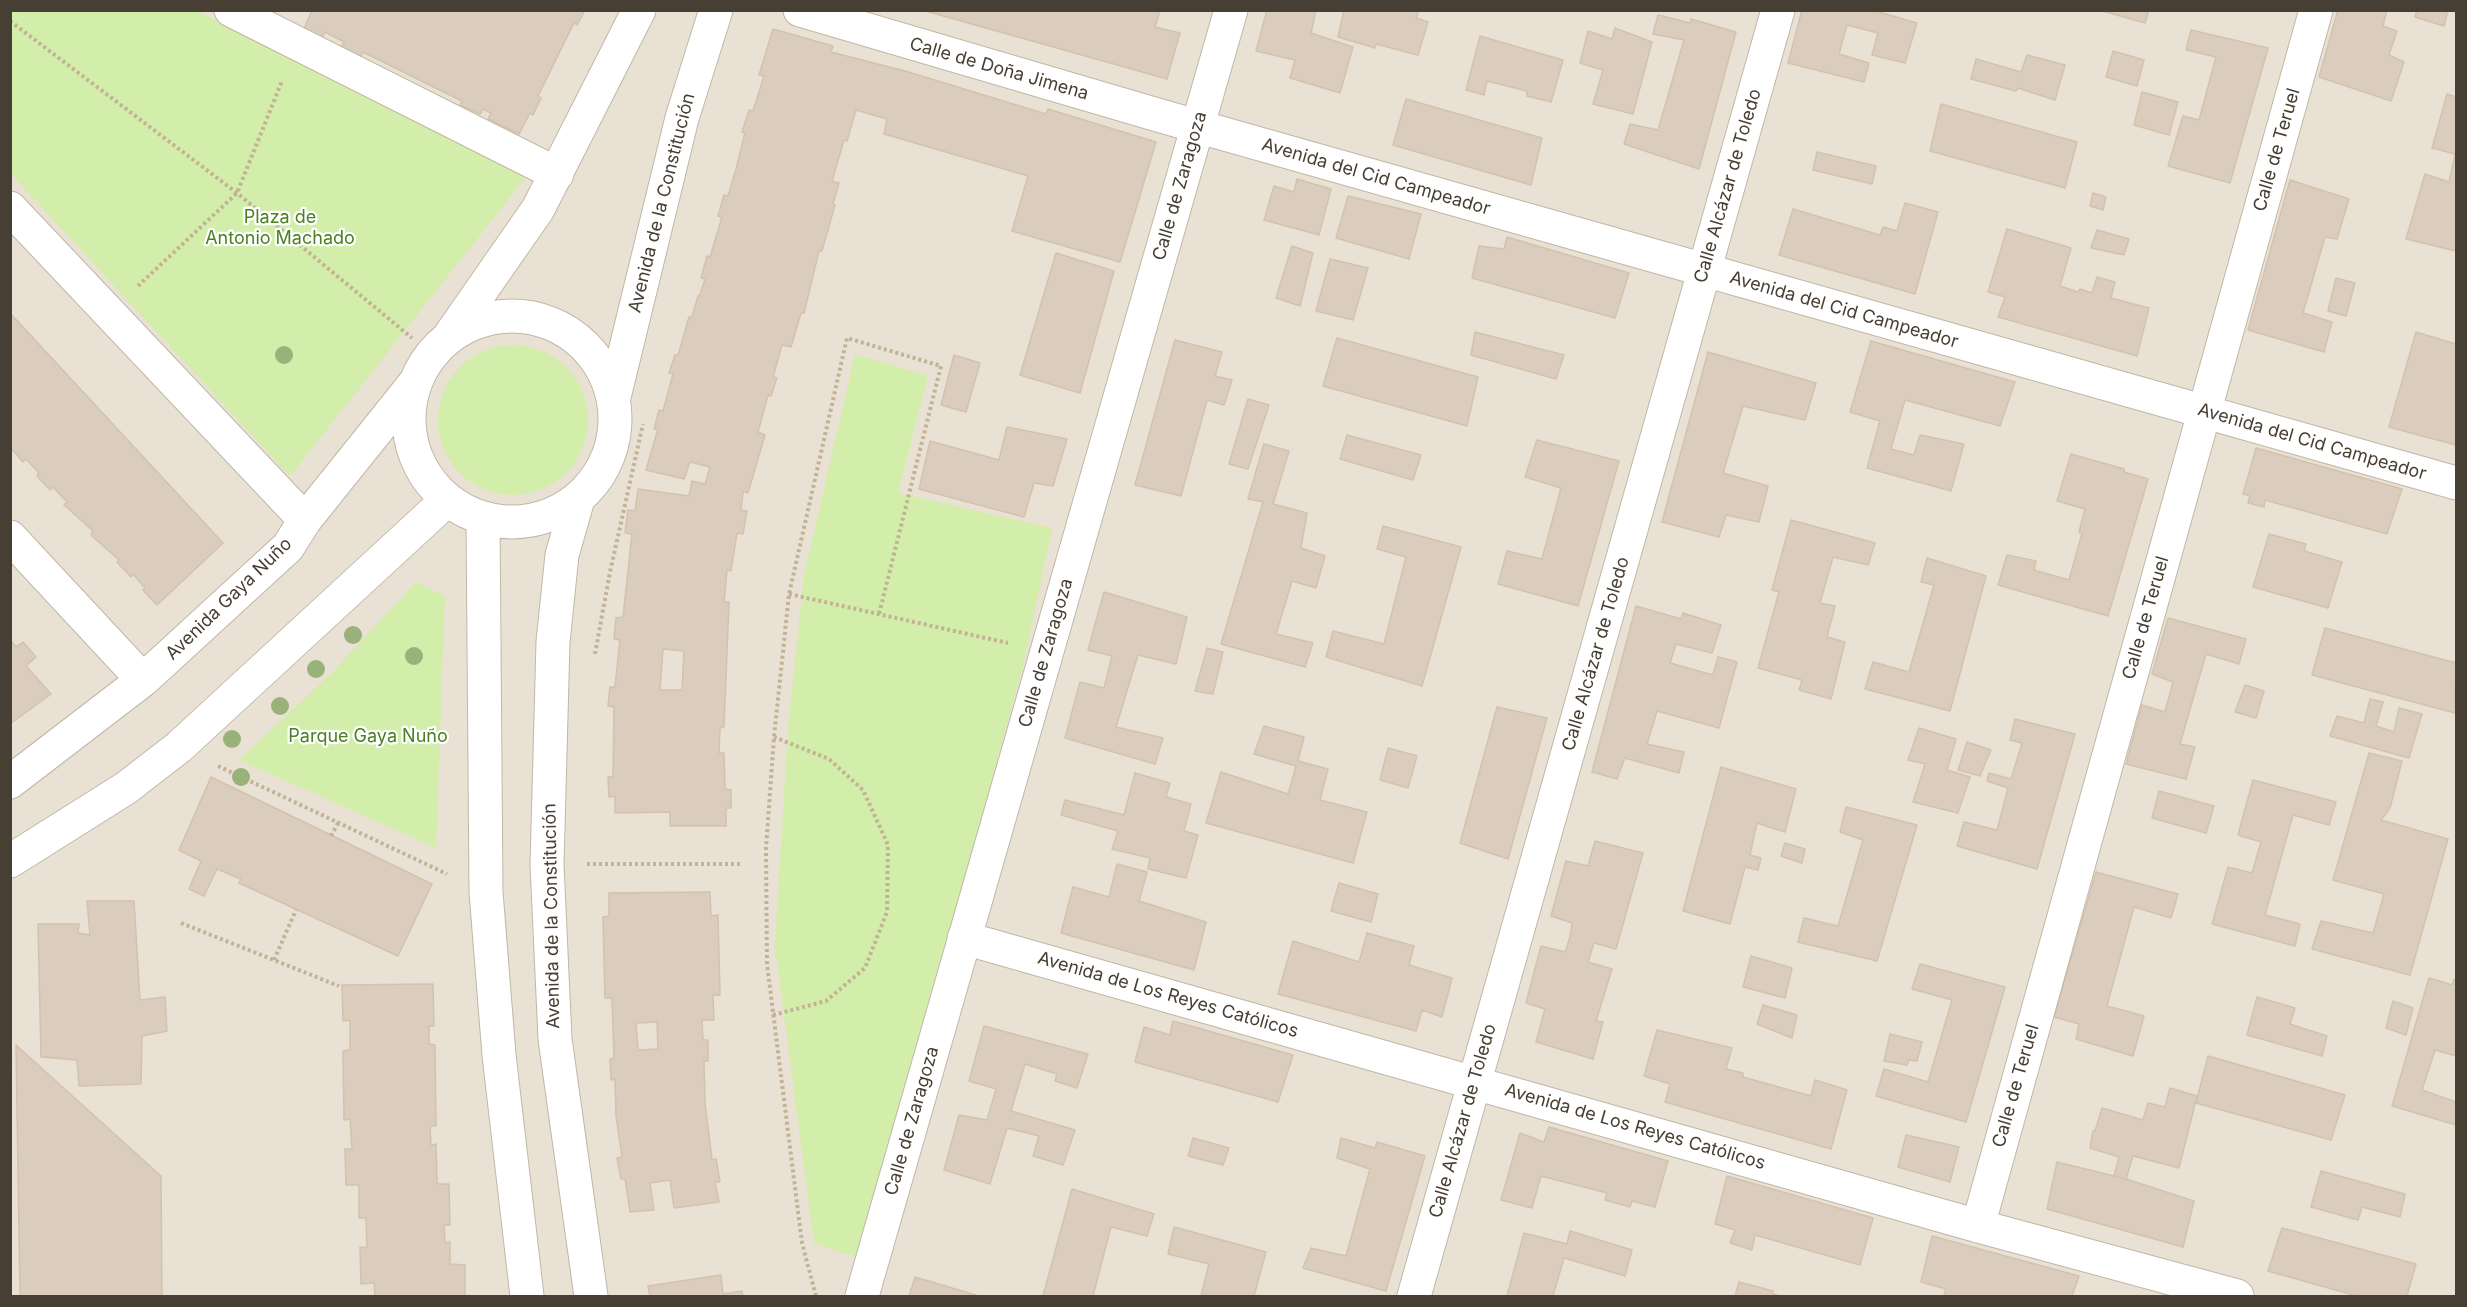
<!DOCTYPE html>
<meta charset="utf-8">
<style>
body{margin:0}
#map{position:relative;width:2467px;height:1307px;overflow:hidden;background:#f5efe6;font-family:Inter,sans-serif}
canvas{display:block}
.frame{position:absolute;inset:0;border:12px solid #483f34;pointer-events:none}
</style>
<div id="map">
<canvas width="2467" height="1307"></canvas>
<div class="frame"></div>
</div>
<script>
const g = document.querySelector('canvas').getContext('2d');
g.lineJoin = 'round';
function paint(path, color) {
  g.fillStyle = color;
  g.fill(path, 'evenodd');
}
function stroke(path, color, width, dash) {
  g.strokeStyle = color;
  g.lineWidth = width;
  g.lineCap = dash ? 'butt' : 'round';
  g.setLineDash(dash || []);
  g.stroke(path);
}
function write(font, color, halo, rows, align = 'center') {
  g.font = font + ' Inter,sans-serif';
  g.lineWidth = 4.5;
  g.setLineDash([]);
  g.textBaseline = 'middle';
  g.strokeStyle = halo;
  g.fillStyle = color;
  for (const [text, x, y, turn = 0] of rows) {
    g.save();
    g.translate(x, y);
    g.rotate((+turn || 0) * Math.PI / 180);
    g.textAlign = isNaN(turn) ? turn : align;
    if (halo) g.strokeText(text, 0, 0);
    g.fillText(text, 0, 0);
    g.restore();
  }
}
paint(new Path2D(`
 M11 11H2456V1296H11Z`), '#e9e1d3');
paint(new Path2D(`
 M11 10 197 11 529 173 290 476 11 174Z
 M438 420a75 75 0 1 1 150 0a75 75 0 1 1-150 0Z
 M855 354 928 376 898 493 1052 528 1023 666 860 1259 814 1243 775 946 788 728 804 576Z
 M416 582 445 596 436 848 239 760 333 672Z`), '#d3edaa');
const building = new Path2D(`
 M312 10H585L577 25 574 23 538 96 541 98 533 115 530 113 519 134 488 119 491 113 483 109 480 114 460 105 462 101 363 52 361 57 341 47 344 42 325 32 322 38 304 29Z
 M922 10H1160L1155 27 1180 33 1167 79Z
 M1267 10H1316L1311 33 1353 47 1340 93 1290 78 1295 60 1256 51Z
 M1344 10H1419L1416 18 1428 22 1418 55 1376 44 1375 48 1338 37Z
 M1802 10H1872L1917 23 1905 63 1872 55 1878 33 1847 25 1839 54 1869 63 1864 82 1788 63Z
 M2099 10H2149L2145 23Z
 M2338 10H2387L2383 26 2397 31 2389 55 2404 62 2391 101 2319 77Z
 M2417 10H2448L2444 26 2415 17Z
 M1658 15 1690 23 1691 19 1736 32 1699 169 1624 144 1630 124 1658 130 1684 40 1653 34Z
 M1615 28 1652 42 1633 114 1593 104 1603 70 1580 63 1588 31 1612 39Z
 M773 29 833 46 831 52 905 71 1046 114 1048 109 1156 142 1120 262 1012 231 1028 176 884 134 887 119 856 110 847 141 844 140 832 181 839 183 833 204 835 205 822 251H819L804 313H801L791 347 782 345 773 377 777 378 771 396 768 395 758 432 765 435 748 493 743 491 741 510 747 511 743 534 737 533 731 571 727 570 724 602H729L724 727 720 728 719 753H724L725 789 731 790V808H726V826H670V812L615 813V796L609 797 608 777H613L614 707 608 706 610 687H615L620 640 614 639 616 618 623 617 632 534 625 533 628 510 635 511 638 489 689 496 692 481 705 484 710 467 690 462 684 479 646 470 658 429H654L659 410 663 411 673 374 669 373 675 355H678L689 317H692L698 296 700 295 705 279 701 278 707 256 710 257 722 217 718 216 724 195 728 196 736 169 745 133 742 132 749 110 753 111 764 76 759 75ZM663 649 684 651 682 690H660Z
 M2191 30 2268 48 2230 183 2168 166 2183 116 2199 120 2216 57 2186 50Z
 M1480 36 1563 60 1551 102 1527 96V91L1487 81 1484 95 1466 90Z
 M2113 51 2144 60 2137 86 2106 77Z
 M2027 55 2065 65 2055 100 2018 88 2016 91 1971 79 1976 59 2021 72Z
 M2142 92 2178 102 2169 135 2134 125Z
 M2447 94 2456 97V251L2406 239 2425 174 2449 182 2455 154 2432 148Z
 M1406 99 1542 138 1531 185 1393 145Z
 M1941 104 2077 142 2065 188 1930 151Z
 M1817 152 1876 166 1872 184 1813 170Z
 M1297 179 1331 189 1319 235 1264 220 1274 186 1294 192Z
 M2290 180 2349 199 2337 239 2325 237 2303 313 2332 322 2324 352 2248 330Z
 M2093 193 2106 197 2103 210 2090 206Z
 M1348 196 1421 214 1409 259 1336 238Z
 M1905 203 1938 212 1915 294 1779 255 1793 209 1880 235 1883 227 1897 231Z
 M2007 229 2071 248 2060 286 2078 292 2080 289 2092 293 2097 277 2115 282 2111 298 2149 308 2137 356 1998 317 2005 297 1988 292Z
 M2097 230 2129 239 2124 255 2091 248Z
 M1507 237 1629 273 1615 318 1472 278 1479 246 1504 249Z
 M1292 246 1313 253 1300 306 1276 298Z
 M1056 253 1114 271 1080 393 1020 375Z
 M1330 259 1368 268 1353 320 1316 311Z
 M2336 278 2355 283 2346 316 2328 311Z
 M10 313 223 543 157 605 143 590 145 588 133 574 131 577 117 562 119 560 91 535 93 531 64 505 67 502 53 487 50 490 37 476 39 473 26 459 23 462 10 447Z
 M1475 332 1564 355 1556 379 1471 355Z
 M2416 332 2456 344V445L2389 427Z
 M1337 338 1478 377 1467 426 1323 386Z
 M1175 340 1222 352 1215 376 1232 380 1224 405 1207 400 1181 496 1135 485Z
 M1871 341 2015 382 2000 426 1905 400 1891 449 1914 455 1920 435 1964 444 1951 491 1867 468 1880 421 1850 412Z
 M1708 352 1816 383 1805 420 1743 406 1723 473 1768 486 1759 522 1726 515 1719 537 1662 522Z
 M954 355 980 363 966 412 941 405Z
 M1248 399 1269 405 1248 469 1229 464Z
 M1007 427 1067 439 1053 486 1034 483 1024 517 919 489 930 441 999 460Z
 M1347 435 1421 455 1413 480 1340 459Z
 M1537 440 1619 461 1578 606 1498 584 1507 551 1542 559 1561 488 1525 477Z
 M1264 444 1289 451 1273 504 1307 513 1301 548 1325 556 1316 588 1292 581 1276 634 1313 643 1305 667 1221 644 1263 502 1248 499Z
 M2256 448 2402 489 2387 534 2265 500 2264 507 2248 503 2250 496 2243 494Z
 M2071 454 2124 469V472L2148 479 2108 616 1998 585 2007 555 2036 561 2034 570 2069 580 2082 533 2079 532 2085 509 2057 501Z
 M1791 520 1875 543 1868 565 1833 557 1820 603 1835 606 1827 637 1845 642 1831 699 1799 690 1802 680 1758 668 1779 592 1772 590Z
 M1383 526 1461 547 1422 686 1326 657 1333 631 1384 644 1406 557 1377 549Z
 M2269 534 2306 544 2304 551 2342 562 2328 608 2253 587Z
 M1927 558 1986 576 1950 711 1865 689 1873 662 1909 672 1934 585 1921 582Z
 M1104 592 1187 617 1176 664 1138 655 1116 727 1163 738 1155 764 1065 738 1080 682 1104 688 1112 656 1088 650Z
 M1636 606 1681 619 1683 613 1721 625 1712 653 1676 644 1670 663 1713 675 1718 657 1737 662 1719 728 1657 711 1647 744 1684 752 1679 773 1625 758 1617 779 1592 772Z
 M2168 618 2246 639 2239 664 2206 654 2180 744 2195 747 2186 779 2126 764 2142 705 2165 712 2173 682 2152 674Z
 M2325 628 2456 663 2455 713 2312 675Z
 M10 640 16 647 23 642 36 657 26 666 51 694 10 724Z
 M1207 648 1223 652 1213 694 1195 691Z
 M2245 685 2264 691 2256 718 2235 712Z
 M2370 699 2383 702 2376 726 2394 732 2399 708 2422 714 2409 758 2330 736 2337 716 2364 723Z
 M1497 707 1547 718 1508 859 1460 843Z
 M2015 719 2075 734 2037 869 1957 846 1964 822 1997 830 2008 788 1987 781 1989 773 2011 779 2022 743 2010 740Z
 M1264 726 1304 737 1298 761 1328 769 1320 800 1367 812 1353 863 1206 823 1221 772 1288 794 1296 766 1254 754Z
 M1919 728 1956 739 1947 770 1970 777 1958 813 1913 802 1925 764 1908 760Z
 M1967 742 1991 750 1980 776 1958 770Z
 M1388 748 1417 756 1408 788 1380 780Z
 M2369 753 2402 761 2390 808 2381 820 2448 839 2410 975 2312 949 2321 921 2373 933 2384 894 2333 880Z
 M1721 767 1796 789 1785 832 1757 823 1750 855 1761 858 1758 870 1745 867 1730 924 1683 911Z
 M1135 773 1170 783 1166 797 1191 804 1184 831 1198 835 1186 878 1148 869 1150 858 1112 849 1118 831 1061 815 1065 800 1124 815Z
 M211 777 432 884 398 956 239 883 241 879 217 869 204 896 189 889 201 861 179 850Z
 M2253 780 2336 802 2329 825 2293 815 2265 915 2300 924 2295 946 2212 924 2228 867 2252 873 2261 842 2238 835Z
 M2159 791 2214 806 2206 833 2152 818Z
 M1846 807 1917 825 1877 961 1798 942 1804 918 1838 926 1863 840 1840 832Z
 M1595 841 1643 853 1616 949 1594 943 1588 962 1612 969 1596 1021 1603 1022 1593 1059 1536 1042 1545 1009 1526 1003 1541 946 1565 952 1570 937 1572 923 1551 916 1566 861 1588 866Z
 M1785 843 1805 849 1802 863 1781 856Z
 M1117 864 1147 872 1139 901 1206 922 1194 970 1061 933 1073 887 1109 897Z
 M2096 872 2178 894 2171 918 2134 907 2107 1006 2144 1016 2133 1056 2076 1039 2079 1024 2054 1017Z
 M1339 883 1378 894 1371 922 1331 911Z
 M710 892 711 916 718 915 720 995H713L714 1020H702L703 1040H708V1061H704L705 1103 712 1160 716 1159 720 1182H715L719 1202 674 1208 670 1180 650 1183 654 1210 630 1212 625 1179H621L617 1158 622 1157 616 1116 615 1079 611 1080 610 1059 614 1058 612 998H605L603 917 609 916V893ZM657 1022 658 1049 638 1050 636 1023Z
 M87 901H134L140 1000 165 997 167 1031 142 1036 141 1084 79 1086 77 1060 41 1057 38 924H79L78 933 90 935Z
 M1367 933 1414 946 1409 965 1452 978 1442 1017 1422 1010 1416 1031 1278 994 1293 941 1359 962Z
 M1751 956 1792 968 1785 998 1743 987Z
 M1920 964 2005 987 1966 1122 1876 1096 1884 1069 1928 1082 1952 1000 1912 989Z
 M2429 978 2452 985 2454 979 2456 980V1056L2435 1050 2422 1090 2456 1102V1125L2392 1106Z
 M433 984 434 1026H429V1044L435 1045 436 1126H430L431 1145 436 1144 437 1184H449L450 1225H444L445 1243 450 1242V1264L465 1265V1296H375L374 1283 361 1284 360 1247 367 1248 366 1218H359V1185H346L345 1149H352L350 1119 344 1120 343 1051 350 1050V1020L343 1021 342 985Z
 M2257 997 2295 1008 2290 1024 2327 1036 2322 1056 2247 1035Z
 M2393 1001 2413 1008 2406 1035 2386 1028Z
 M1763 1005 1797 1015 1792 1038 1757 1024Z
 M1173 1021 1293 1055 1278 1102 1135 1062 1144 1027 1170 1035Z
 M984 1026 1088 1054 1077 1088 1055 1081 1057 1074 1025 1064 1011 1111 1075 1130 1063 1165 1033 1156 1039 1136 1007 1128 990 1184 944 1170 959 1115 987 1120 996 1089 969 1081Z
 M1657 1030 1732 1048 1726 1069 1743 1073V1077L1811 1096 1815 1080 1847 1090 1831 1149 1665 1102 1670 1084 1644 1076Z
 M1890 1034 1922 1042 1917 1061 1909 1060 1907 1065 1884 1061Z
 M16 1045 161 1176 162 1296H20Z
 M2208 1056 2345 1095 2331 1140 2196 1103Z
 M2170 1088 2197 1096 2179 1168 2133 1156 2126 1179 2114 1176 2119 1157 2090 1148 2093 1131H2095L2102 1108 2143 1120 2148 1103 2165 1107Z
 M1549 1127 1668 1161 1655 1207 1632 1201 1630 1207 1605 1200 1607 1193 1541 1176 1532 1208 1501 1200 1520 1133 1544 1142Z
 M1906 1135 1959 1147 1950 1182 1898 1167Z
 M1193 1138 1229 1148 1223 1165 1188 1156Z
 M1341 1138 1375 1148 1377 1142 1425 1156 1386 1291 1303 1268 1311 1248 1346 1256 1370 1169 1337 1158Z
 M2057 1162 2126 1179 2194 1201 2183 1247 2047 1209Z
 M2321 1171 2405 1194 2400 1217 2362 1207 2358 1220 2311 1207Z
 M1727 1176 1873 1218 1860 1265 1755 1235 1752 1250 1730 1243 1735 1230 1715 1224Z
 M1072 1189 1154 1214 1147 1236 1111 1227 1093 1296H1043Z
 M1174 1227 1266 1252 1254 1296H1201L1209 1264 1168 1254Z
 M2282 1228 2416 1264 2407 1296H2357L2268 1271Z
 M1570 1231 1632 1250 1625 1276 1564 1258 1553 1296H1507L1524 1233 1567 1244Z
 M1932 1236 2079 1276 2072 1296H1944L1946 1289 1921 1282Z
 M721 1275 723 1294 742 1291 743 1296H650L648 1286Z
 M915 1277 979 1296H909Z
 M1739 1282 1773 1291V1294L1780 1296H1735Z`);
paint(building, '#dbcdbd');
stroke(building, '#d3c2ac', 1.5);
const minor = new Path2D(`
 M231 10 557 174
 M800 10 1161 116 2456 483
 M10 208 305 520
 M409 419a103 103 0 1 1 206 0a103 103 0 1 1-206 0Z
 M451 334 538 209 639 10
 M614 397 682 118 716 10
 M578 499 562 555 553 642 547 865 555 1039 591 1296
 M483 519 486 892 499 1055 527 1296
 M10 537 143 680
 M10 782 143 680 288 547 305 520 414 384
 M10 861 126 788 179 747 447 500
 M964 938 1978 1226 2237 1296
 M1978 1226 2316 10
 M862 1296 1231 10
 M1414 1296 1778 10`);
stroke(minor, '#c1b7a7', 35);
stroke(new Path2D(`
 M10 21 237 193 412 338
 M138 286 237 193 282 81
 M789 594 1008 643
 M595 654 610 572 643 424
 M218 766 447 874
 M331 836 338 823
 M587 864H741
 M181 923 339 986
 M274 960 296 910
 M773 1015 826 1001 865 968 887 912 888 845 863 790 829 759 774 737
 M816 1296 802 1243 767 964 766 849 774 737 789 594 847 338 941 366 879 614`), '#c4b297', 4, [3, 3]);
stroke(minor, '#fff', 33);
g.fillStyle = '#98b27a';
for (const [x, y] of [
 [284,355],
 [353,635],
 [414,656],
 [316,669],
 [280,706],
 [232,739],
 [241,777]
]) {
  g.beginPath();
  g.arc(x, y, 9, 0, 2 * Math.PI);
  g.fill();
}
write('18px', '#483f34', '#fff', [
 ["Calle de Doña Jimena",999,69,16],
 ["Calle de Teruel",2277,150,-74],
 ["Avenida del Cid Campeador",1376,177,16],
 ["Calle de Zaragoza",1180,186,-74],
 ["Calle Alcázar de Toledo",1728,186,-74],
 ["Avenida de la Constitución",662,203,-76],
 ["Avenida del Cid Campeador",1844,310,16],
 ["Avenida del Cid Campeador",2312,442,16],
 ["Avenida Gaya Nuño",229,599,-44],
 ["Calle de Teruel",2146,618,-74],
 ["Calle de Zaragoza",1046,653,-74],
 ["Calle Alcázar de Toledo",1596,654,-74],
 ["Avenida de la Constitución",552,916,-91],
 ["Avenida de Los Reyes Católicos",1168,995,16],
 ["Calle de Teruel",2016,1086,-74],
 ["Calle de Zaragoza",912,1121,-74],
 ["Calle Alcázar de Toledo",1463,1121,-74],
 ["Avenida de Los Reyes Católicos",1635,1127,16]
]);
write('18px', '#4b8021', '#fff', [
 ["Plaza de",280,218],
 ["Antonio Machado",280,239],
 ["Parque Gaya Nuño",368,737]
]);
</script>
